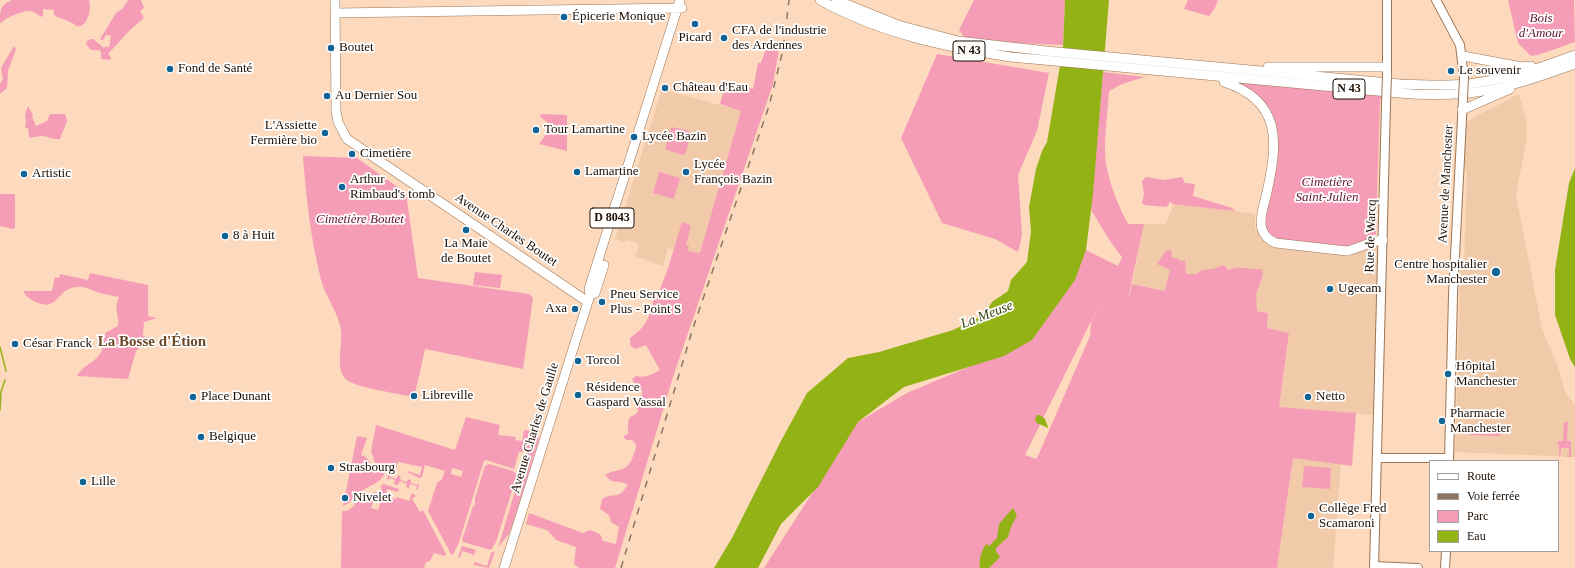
<!DOCTYPE html>
<meta charset="utf-8">
<style>
body{margin:0}
#map{position:relative;width:1575px;height:568px;overflow:hidden;background:#fddabd;font-family:"Times New Roman",serif}
canvas{display:block}
.legend{position:absolute;left:1429px;top:460px;width:130px;height:92px;box-sizing:border-box;background:#fff;border:1px solid #a49e9a;margin:0;padding:5px 7px;list-style:none;font-size:12px;color:#1c0d02}
.legend li{display:flex;align-items:center;gap:8px;height:20px}
.legend b{width:20px;border:1px solid #a49e9a}
</style>
<div id="map">
<canvas width="1575" height="568"></canvas>
<ul class="legend">
<li><b style="height:5px;background:#fff"></b>Route</li>
<li><b style="height:5px;background:#8e7561"></b>Voie ferrée</li>
<li><b style="height:11px;background:#f59db6"></b>Parc</li>
<li><b style="height:11px;background:#93b215"></b>Eau</li>
</ul>
</div>
<script>
const g = document.querySelector('canvas').getContext('2d');
g.lineJoin = 'round';
function paint(path, color) {
  g.fillStyle = color;
  g.fill(path, 'evenodd');
}
function stroke(path, color, width, dash) {
  g.strokeStyle = color;
  g.lineWidth = width;
  g.lineCap = dash ? 'butt' : 'round';
  g.setLineDash(dash || []);
  g.stroke(path);
}
function write(font, color, halo, rows, align = 'center') {
  g.font = font + ' "Times New Roman",serif';
  g.lineWidth = 3.5;
  g.setLineDash([]);
  g.textBaseline = 'middle';
  g.strokeStyle = halo;
  g.fillStyle = color;
  for (const [text, x, y, turn = 0] of rows) {
    g.save();
    g.translate(x, y);
    g.rotate((+turn || 0) * Math.PI / 180);
    g.textAlign = isNaN(turn) ? turn : align;
    if (halo) g.strokeText(text, 0, 0);
    g.fillText(text, 0, 0);
    g.restore();
  }
}
paint(new Path2D(`
 M662 89 756 115 703 260 668 248 663 266 635 256 639 247 637 243 626 240 625 242 615 239Z
 M1519 94 1526 120 1527 137 1516 195 1542 329 1558 367 1566 394 1575 405V457L1455 452 1460 281 1462 262H1464L1467 171 1464 168 1466 123 1478 115Z
 M1174 203 1255 214V229L1268 244 1345 253 1371 245 1378 246 1380 248 1375 415 1279 407 1289 334 1267 328 1268 313 1132 284 1144 224H1166Z
 M1293 458 1341 464 1333 568H1277Z`), '#f1caaa');
paint(new Path2D(`
 M12 0H89C92 7 88 28 77 26 76 26 73 23 72 23 66 19 59 19 54 15V10L43 9V17C39 16 37 14 34 12 27 8 5 18 0 24 0 10 0 5 12 0Z
 M128 0H141L144 8 140 11 144 18 128 32 108 54 111 57 110 60 101 59V51L97 50H91L86 44C87 40 89 39 93 39L104 48 107 46 109 48 111 36 106 35 104 39 101 40 100 39 116 13 122 9Z
 M974 0H1065L1063 45 1010 43 964 37 959 30Z
 M1188 0H1218L1215 8 1209 16 1184 9Z
 M1508 0H1574L1575 42 1538 55 1531 56 1518 43Z
 M14 46 16 49 8 71 7 88 0 94V84L3 79 1 70 2 66Z
 M766 49H779L773 84 673 377 615 568H579L574 564 576 547 556 540 547 530 526 524 529 513 583 533 590 530 600 534 603 541 616 544 619 527 611 522 609 515 600 509 602 499C614 491 618 502 628 484L620 482 611 481 605 475C618 467 627 474 633 456 635 452 636 448 636 444L632 440H626L623 436 628 434V422L630 417 636 414 638 411 636 405 642 395V390L636 386 632 379 636 376C646 378 651 375 660 370L646 345 635 349 630 345V338C649 325 649 316 655 295H658L669 265 682 222 690 225 691 226 686 245 689 246 688 251 700 253 741 111 720 104 726 83 753 89 758 63H761Z
 M937 54 1049 73 1037 131 1018 175 1022 235 1018 252 995 239 942 223 901 138Z
 M1103 72 1145 77 1122 84 1109 91C1108 113 1102 148 1107 169 1111 188 1119 207 1128 224H1144L1127 303 1132 284 1165 291 1170 270 1157 264 1165 252 1171 249 1172 258H1178V260L1185 261 1186 274H1197C1202 268 1206 270 1213 269 1217 268 1220 266 1224 265L1228 270C1239 265 1250 270 1262 269L1263 275 1256 294 1257 311 1268 313 1267 328 1289 333 1279 407 1356 413 1352 466 1293 458 1277 568H764L858 422 907 393 1032 340 1086 250 1118 266 1122 257 1112 244 1091 210ZM1104 295 1091 322 1090 336 1038 456 1036 459 1025 455Z
 M1234 81 1383 95V98L1380 100 1376 234 1353 247 1277 241 1264 230 1272 118Z
 M28 106 33 115 32 116 36 126 47 121 50 114H65L67 121 60 139C53 140 50 137 43 136 38 136 34 137 29 138L28 128H25L26 121 25 115Z
 M543 114 567 115V151L539 144 552 126 539 116Z
 M671 127 690 131 691 133 686 153 682 155 665 149Z
 M303 156 357 158 406 193 418 278 529 294 533 298 523 369 425 349 415 394H412V397C397 393 357 388 347 380 334 370 343 345 341 331 340 316 326 297 322 283 311 242 306 198 303 156Z
 M659 172 680 178 674 199 653 193Z
 M1146 177 1164 180 1182 177 1185 183 1195 184 1193 196 1232 208 1235 211 1172 204 1170 201 1168 206 1166 207 1144 205 1142 203 1144 194 1142 181Z
 M0 194H15V228L13 229 0 226Z
 M475 272 502 275 500 288 473 285Z
 M90 273 148 285V316L157 318 144 322 143 336 150 338 136 351 128 379 77 376C82 365 96 363 101 352 104 347 104 339 105 333L118 326C120 314 113 313 119 297 111 295 102 294 94 291 88 289 84 286 76 287 56 289 58 314 34 301 29 298 26 297 23 291H52L55 277 59 278 60 274 88 280Z
 M466 417 500 425 498 435 516 437 515 440 522 441 524 430 536 432 539 439 510 532 498 548 527 451 519 452 514 469 486 460 484 461 459 542 453 555 451 554 428 511 437 483 442 479 445 471 425 465 422 477 419 478 407 472 408 471 420 475 422 467 398 462 396 469 387 465 386 467 375 463 371 451 376 425 455 450ZM452 468 463 471 461 477 451 474Z
 M1564 422H1568L1567 441H1571V457H1567V455H1569V448H1561L1560 457 1559 456V444L1556 443 1559 441H1563Z
 M1501 425V436L1470 435 1471 432Z
 M357 436 367 438 361 455 366 457 370 462 369 468 383 472 384 469 385 473C380 484 369 485 360 492 354 497 351 503 343 506Z
 M489 464 513 471 517 475 496 542 491 550 463 542 462 540 473 506 475 505V498L485 466Z
 M1304 466 1331 468 1330 489 1302 487Z
 M390 473V477L396 479 398 475 401 477 400 480 407 482 408 479 411 480V483L417 485 419 482 418 489 416 490 417 486 410 484 409 488 406 487 407 484 400 481 398 485 394 484 395 480 389 478 388 481 387 478Z
 M384 484 399 489 398 492 387 489 385 496 396 499 397 497 409 501 412 493 416 496 412 499 420 512 423 510 446 554 445 556 434 553 430 561 426 562 424 568H341L342 511C352 512 356 502 362 495L363 494 365 497 382 489 380 486ZM375 495 382 498 378 510 371 508Z
 M462 546 476 550 473 556 472 554 462 551 460 558 458 557Z
 M495 551 489 568 474 565V562L487 566 491 553Z`), '#f59db6');
paint(new Path2D(`
 M1065 0H1109L1093 194 1086 250 1075 280 1032 340 1004 356 904 387 858 422 818 487 781 524 758 568H714L732 538 781 441 807 393 848 358 879 352 953 330 984 315 992 302 1008 291 1011 280 1027 262 1031 231 1029 207 1036 169 1042 151 1047 142 1063 48Z
 M1575 168V367L1570 359 1555 315V270L1569 183Z
 M1037 415H1040L1045 419 1048 427V428L1037 423 1035 420Z
 M1013 508 1017 515 1011 527 1008 537 996 548V551L1000 557 989 568H980C978 561 982 550 986 544L989 546 997 538 999 524Z`), '#93b215');
stroke(new Path2D(`
 M0 347 6 371
 M0 410 1 392 5 380`), '#93b215', 1.5);
const secondary = new Path2D(`
 M1436 0 1460 45 1464 78
 M1387 74V0
 M1377 458H1449
 M1449 461 1453 295 1463 99
 M1374 566 1418 568
 M1374 568 1386 104
 M1445 568 1446 551`);
const primary = new Path2D(`
 M335 0 336 111 338 122 347 139 588 302
 M335 13 682 8
 M590 295 595 293 604 265
 M504 568 590 295 589 289 680 0`);
const trunk = new Path2D(`
 M820 0C879 33 945 47 1011 57L1399 93C1422 95 1446 95 1469 93 1506 89 1541 76 1575 64
 M836 0 898 25 958 41 1046 51 1400 84C1422 85 1445 86 1468 84 1504 80 1541 68 1575 55
 M1463 56 1522 67 1531 66
 M1268 67H1386
 M1224 82C1282 101 1278 142 1267 192 1265 202 1261 212 1261 222 1261 232 1267 240 1276 243L1347 251C1360 248 1370 241 1383 240
 M1462 110 1510 89`);
stroke(secondary, '#9d7554', 10);
stroke(primary, '#9d7554', 10);
stroke(trunk, '#9d7554', 10);
stroke(secondary, '#fff', 8);
stroke(primary, '#fff', 9);
stroke(trunk, '#fff', 9);
stroke(new Path2D(`
 M621 568 693 328 769 106 783 50 789 0`), '#8e7561', 1.5, [7, 7]);
const secondaryBridge = new Path2D(`
 M1463 99 1464 78
 M1386 104 1387 76`);
stroke(secondaryBridge, '#9d7554', 10, []);
stroke(secondaryBridge, '#fff', 8);
for (const [x, y, r, color] of [
 [564,17,4,"#0f6495"],
 [695,24,4,"#0f6495"],
 [724,38,4,"#0f6495"],
 [331,48,4,"#0f6495"],
 [170,69,4,"#0f6495"],
 [1451,71,4,"#0f6495"],
 [665,88,4,"#0f6495"],
 [327,96,4,"#0f6495"],
 [536,130,4,"#0f6495"],
 [325,133,4,"#0f6495"],
 [634,137,4,"#0f6495"],
 [352,154,4,"#0f6495"],
 [577,172,4,"#0f6495"],
 [686,172,4,"#0f6495"],
 [24,174,4,"#0f6495"],
 [342,187,4,"#0f6495"],
 [466,230,4,"#0f6495"],
 [225,236,4,"#0f6495"],
 [1496,272,5,"#0f6495"],
 [1330,289,4,"#0f6495"],
 [602,302,4,"#0f6495"],
 [575,309,4,"#0f6495"],
 [15,344,4,"#0f6495"],
 [578,361,4,"#0f6495"],
 [1448,374,4,"#0f6495"],
 [578,395,4,"#0f6495"],
 [414,396,4,"#0f6495"],
 [193,397,4,"#0f6495"],
 [1308,397,4,"#0f6495"],
 [1442,421,4,"#0f6495"],
 [201,437,4,"#0f6495"],
 [331,468,4,"#0f6495"],
 [83,482,4,"#0f6495"],
 [345,498,4,"#0f6495"],
 [1311,516,4,"#0f6495"]
]) {
  const dot = new Path2D();
  dot.arc(x, y, r, 0, 2 * Math.PI);
  g.fillStyle = color;
  g.fill(dot);
  stroke(dot, '#fff', 1.5);
}
for (const [x, y, w] of [
 [969,51,32],
 [1349,89,32],
 [612,218,44]
]) {
  const box = new Path2D();
  box.roundRect(x - w / 2, y - 10, w, 20, 3);
  g.fillStyle = '#fff';
  g.fill(box);
  stroke(box, '#1c0d02', 1);
}
write('bold 12px', '#1c0d02', null, [
 ["N 43",969,51],
 ["N 43",1349,89],
 ["D 8043",612,218]
]);
write('13px', '#1c0d02', '#fff', [
 ["Épicerie Monique",572,17],
 ["CFA de l'industrie",732,31],
 ["des Ardennes",732,46],
 ["Picard",695,38,"center"],
 ["Boutet",339,48],
 ["Fond de Santé",178,69],
 ["Le souvenir",1459,71],
 ["Château d'Eau",673,88],
 ["Au Dernier Sou",335,96],
 ["L'Assiette",317,126,"right"],
 ["Fermière bio",317,141,"right"],
 ["Tour Lamartine",544,130],
 ["Lycée Bazin",642,137],
 ["Cimetière",360,154],
 ["Lycée",694,165],
 ["François Bazin",694,180],
 ["Lamartine",585,172],
 ["Artistic",32,174],
 ["Arthur",350,180],
 ["Rimbaud's tomb",350,195],
 ["8 à Huit",233,236],
 ["La Maie",466,244,"center"],
 ["de Boutet",466,259,"center"],
 ["Centre hospitalier",1487,265,"right"],
 ["Manchester",1487,280,"right"],
 ["Ugecam",1338,289],
 ["Pneu Service",610,295],
 ["Plus - Point S",610,310],
 ["Axa",567,309,"right"],
 ["César Franck",23,344],
 ["Torcol",586,361],
 ["Hôpital",1456,367],
 ["Manchester",1456,382],
 ["Résidence",586,388],
 ["Gaspard Vassal",586,403],
 ["Libreville",422,396],
 ["Place Dunant",201,397],
 ["Netto",1316,397],
 ["Pharmacie",1450,414],
 ["Manchester",1450,429],
 ["Belgique",209,437],
 ["Strasbourg",339,468],
 ["Lille",91,482],
 ["Nivelet",353,498],
 ["Collège Fred",1319,509],
 ["Scamaroni",1319,524]
], 'left');
write('italic 13px', '#651133', '#fff', [
 ["Bois",1541,19],
 ["d'Amour",1541,34],
 ["Cimetière",1327,183],
 ["Saint-Julien",1327,198],
 ["Cimetière Boutet",360,220]
]);
write('13px', '#1c0d02', '#fff', [
 ["Avenue de Manchester",1446,184,-87],
 ["Avenue Charles Boutet",506,230,34],
 ["Rue de Warcq",1371,236,-88],
 ["Avenue Charles de Gaulle",535,428,-73]
]);
write('italic 14px', '#36430a', '#fff', [
 ["La Meuse",987,315,-21]
]);
write('bold 15px', '#6d4928', '#fff', [
 ["La Bosse d'Étion",152,342]
]);
</script>
